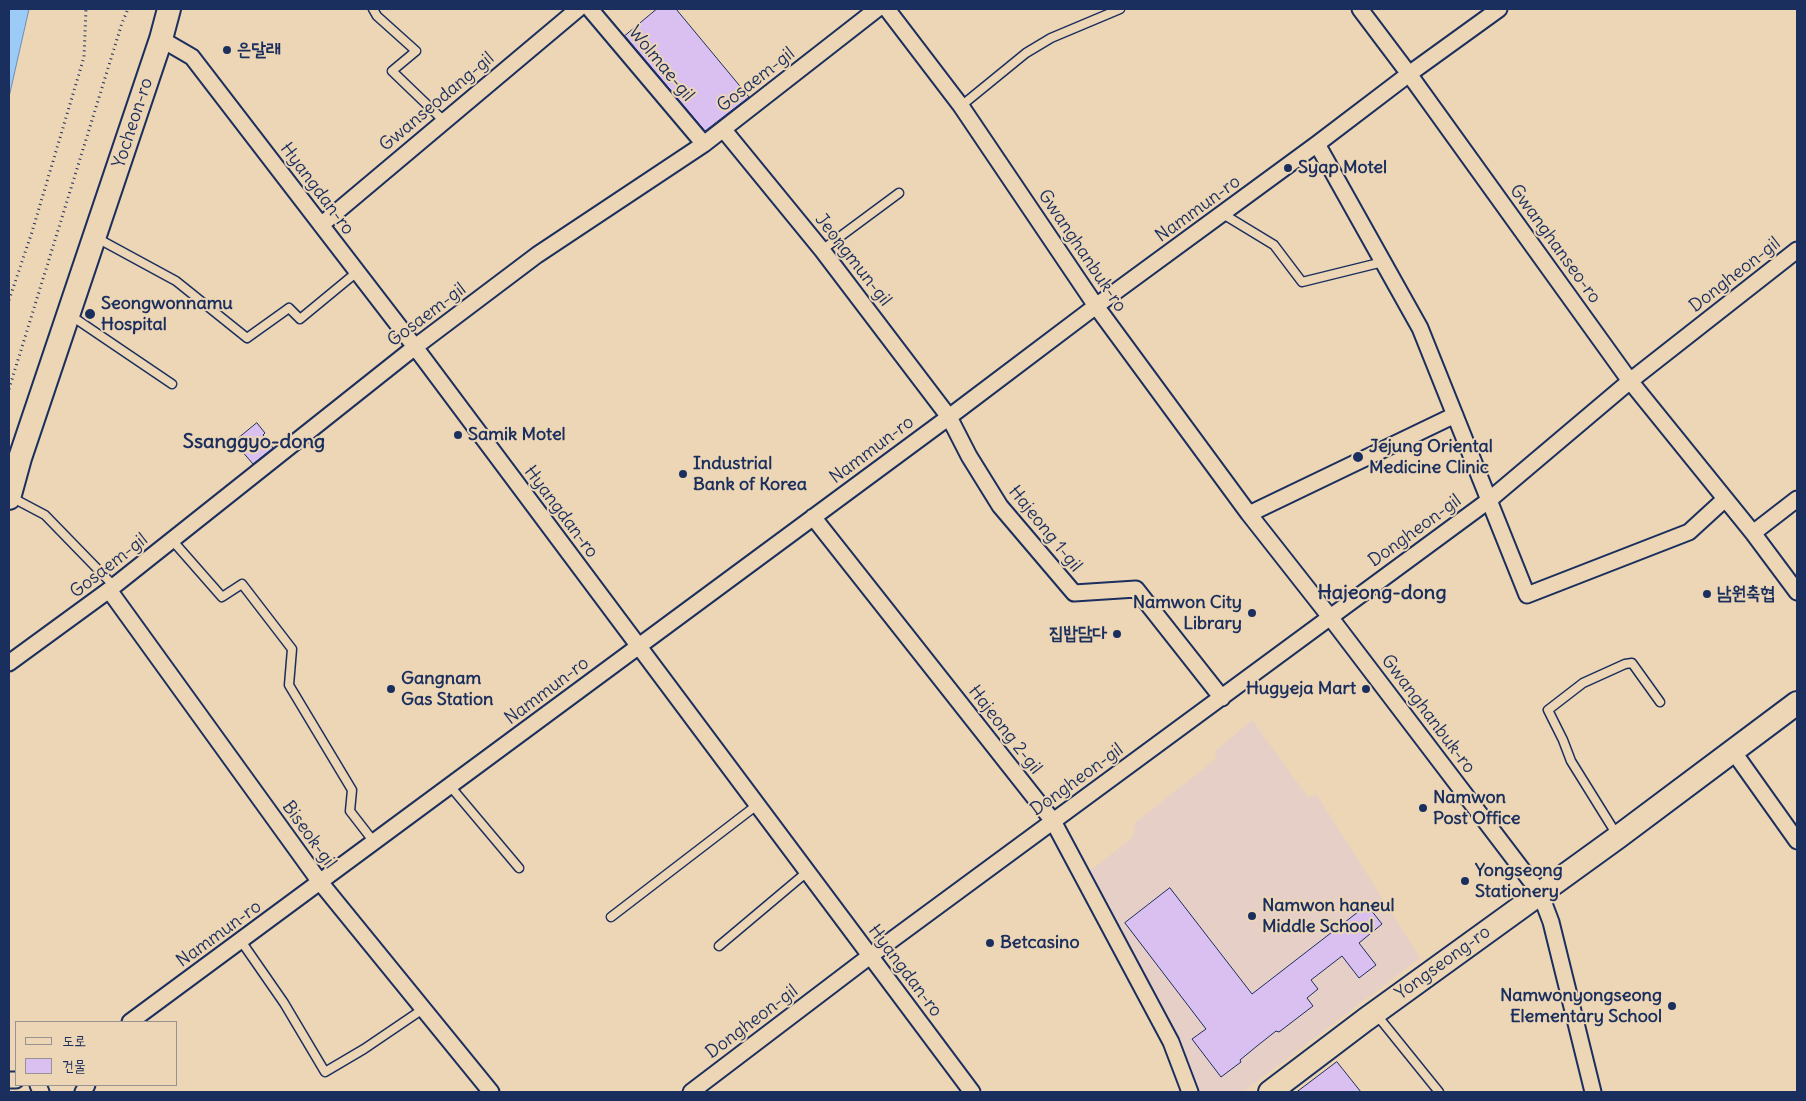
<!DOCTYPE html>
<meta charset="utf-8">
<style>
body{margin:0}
#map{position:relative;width:1806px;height:1101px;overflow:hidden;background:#ecd6b5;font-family:Delius,"Poor Story",sans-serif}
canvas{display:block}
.frame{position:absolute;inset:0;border:10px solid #1b2f5e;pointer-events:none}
.legend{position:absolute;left:15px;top:1021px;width:162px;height:65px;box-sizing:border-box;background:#ecd6b5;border:1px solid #989392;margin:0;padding:6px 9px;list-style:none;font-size:15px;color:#1b2f5e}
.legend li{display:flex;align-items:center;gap:10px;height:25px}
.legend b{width:25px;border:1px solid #989392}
</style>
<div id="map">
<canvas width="1806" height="1101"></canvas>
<div class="frame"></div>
<ul class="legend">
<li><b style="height:6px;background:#ecd6b5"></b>도로</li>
<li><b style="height:14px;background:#d9c0f0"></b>건물</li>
</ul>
</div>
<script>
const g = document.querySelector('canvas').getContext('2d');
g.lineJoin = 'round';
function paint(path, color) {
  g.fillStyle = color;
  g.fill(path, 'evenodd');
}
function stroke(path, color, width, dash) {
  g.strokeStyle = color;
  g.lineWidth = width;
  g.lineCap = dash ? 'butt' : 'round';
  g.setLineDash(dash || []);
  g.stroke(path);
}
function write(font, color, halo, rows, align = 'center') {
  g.font = font + ' Delius,"Poor Story",sans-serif';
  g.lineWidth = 4;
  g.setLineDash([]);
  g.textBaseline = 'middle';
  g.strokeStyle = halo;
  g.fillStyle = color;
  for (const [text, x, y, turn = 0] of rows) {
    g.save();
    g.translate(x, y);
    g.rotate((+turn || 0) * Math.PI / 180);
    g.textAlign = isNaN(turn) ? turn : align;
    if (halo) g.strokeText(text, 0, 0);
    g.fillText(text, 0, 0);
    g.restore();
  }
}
paint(new Path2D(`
 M1252 720 1308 797 1317 795 1420 958 1243 1092H1199L1179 1040 1087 873 1132 838 1136 822 1217 758 1214 752Z`), '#e6cfc7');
const water = new Path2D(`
 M9 9H29L9 97Z`);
paint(water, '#9dcbf8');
stroke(water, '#698dba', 1);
const building = new Path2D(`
 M657 9H676L749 97 705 131 625 36Z
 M257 423 265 433 263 435 273 448 253 464 234 442Z
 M1170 888 1252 994 1367 905 1382 924 1359 943 1376 965 1359 978 1342 956 1311 980 1318 989 1307 998 1313 1006 1279 1032 1276 1031 1257 1046 1240 1060 1241 1062 1221 1077 1192 1039 1206 1029 1125 923Z
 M1337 1062 1361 1092H1297Z`);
paint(building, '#d9c0f0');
stroke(building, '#1b2f5e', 1);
const lane = new Path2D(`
 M373 9 377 16 416 51 392 71 444 121
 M961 106 1026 53 1051 38 1120 9
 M1223 214 1274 245 1302 282 1383 262
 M95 237 176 281 247 338 289 308 300 319 357 272
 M822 250 899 193
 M70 315 172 384
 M11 497 45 515 114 586
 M172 540 222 597 242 584 292 649 289 685 352 790 350 811 374 842
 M450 786 519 868
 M1617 835 1571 761 1563 740 1548 710 1583 683 1625 664 1632 663 1660 702
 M611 917 757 805
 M241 941 284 1003 325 1072 364 1049 423 1009
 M719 946 807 872
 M1376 1014 1439 1092`);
const street = new Path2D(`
 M590 9 704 144
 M887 9 961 106 1096 306 1249 514 1330 617 1540 893 1551 922 1593 1092
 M1360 9 1409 74 1630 381 1753 533 1797 592
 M161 39 192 57 415 347 972 1092
 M723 129 822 250 949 417 969 456 1000 506 1074 593 1136 589 1222 698
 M1317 144 1420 328 1527 595 1689 532 1725 499
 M321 225 578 9
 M1249 514 1455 415
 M813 517 1053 821 1171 1042 1190 1092
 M1753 533 1797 499
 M109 590 320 882 491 1092
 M9 663 109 590 415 347 537 255 704 144 877 9
 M1733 751 1797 841
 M130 1022 949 417 1096 306 1317 144 1409 74 1499 9
 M9 1080H16
 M38 1085 41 1092
 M83 1092 87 1085
 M691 1092 870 956 1488 501 1630 381 1797 250`);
const secondary = new Path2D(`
 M9 498 20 458 161 39 169 9
 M1270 1092 1365 1020 1618 837 1797 703`);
stroke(lane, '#1b2f5e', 11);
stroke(street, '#1b2f5e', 19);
stroke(secondary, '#1b2f5e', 26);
stroke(new Path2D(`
 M9 300 32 232 84 57 86 9
 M9 389 122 23 128 9`), '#1b2f5e', 3, [1, 4]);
stroke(lane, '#ecd6b5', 8);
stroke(street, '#ecd6b5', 15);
stroke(secondary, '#ecd6b5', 22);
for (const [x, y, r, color] of [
 [227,50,5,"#1b2f5e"],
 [1288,168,5,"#1b2f5e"],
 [90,314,6,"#1b2f5e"],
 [458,435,5,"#1b2f5e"],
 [1358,457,6,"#1b2f5e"],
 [683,474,5,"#1b2f5e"],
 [1707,594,5,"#1b2f5e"],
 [1252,613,5,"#1b2f5e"],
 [1117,634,5,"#1b2f5e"],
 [391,689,5,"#1b2f5e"],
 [1366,689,5,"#1b2f5e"],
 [1423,808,5,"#1b2f5e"],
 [1465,881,5,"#1b2f5e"],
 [1252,916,5,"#1b2f5e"],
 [990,943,5,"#1b2f5e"],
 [1672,1006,5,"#1b2f5e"]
]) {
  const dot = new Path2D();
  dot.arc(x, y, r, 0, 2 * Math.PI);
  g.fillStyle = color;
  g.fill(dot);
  stroke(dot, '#ecd6b5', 2);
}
write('bold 18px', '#1b2f5e', '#ecd6b5', [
 ["은달래",237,50],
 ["Syap Motel",1298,168],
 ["Seongwonnamu",101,304],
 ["Hospital",101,325],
 ["Samik Motel",468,435],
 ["Jejung Oriental",1369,447],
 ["Medicine Clinic",1369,468],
 ["Industrial",693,464],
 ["Bank of Korea",693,485],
 ["남원축협",1717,594],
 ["Namwon City",1242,603,"right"],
 ["Library",1242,624,"right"],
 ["집밥담다",1107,634,"right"],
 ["Gangnam",401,679],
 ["Gas Station",401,700],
 ["Hugyeja Mart",1356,689,"right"],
 ["Namwon",1433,798],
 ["Post Office",1433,819],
 ["Yongseong",1475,871],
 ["Stationery",1475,892],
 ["Namwon haneul",1262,906],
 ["Middle School",1262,927],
 ["Betcasino",1000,943],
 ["Namwonyongseong",1662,996,"right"],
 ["Elementary School",1662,1017,"right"]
], 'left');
write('18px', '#1b2f5e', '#ecd6b5', [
 ["Wolmae-gil",661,64,50],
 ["Gosaem-gil",756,80,-38],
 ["Gwanseodang-gil",437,102,-40],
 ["Yocheon-ro",133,123,-72],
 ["Hyangdan-ro",317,189,53],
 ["Nammun-ro",1198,209,-36],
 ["Gwanghanseo-ro",1555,244,54],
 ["Gwanghanbuk-ro",1082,251,56],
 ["Jeongmun-gil",853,260,52],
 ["Dongheon-gil",1735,275,-38],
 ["Gosaem-gil",427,315,-37],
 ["Nammun-ro",872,450,-37],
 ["Hyangdan-ro",561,512,53],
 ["Hajeong 1-gil",1045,529,51],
 ["Dongheon-gil",1415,531,-36],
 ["Gosaem-gil",109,566,-38],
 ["Nammun-ro",547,691,-37],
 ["Gwanghanbuk-ro",1428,714,53],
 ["Hajeong 2-gil",1005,730,52],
 ["Dongheon-gil",1077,780,-36],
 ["Biseok-gil",309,835,54],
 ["Nammun-ro",219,934,-36],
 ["Yongseong-ro",1443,963,-36],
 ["Hyangdan-ro",905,971,53],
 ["Dongheon-gil",752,1022,-37]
]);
write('bold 20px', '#1b2f5e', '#ecd6b5', [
 ["Ssanggyo-dong",254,442],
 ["Hajeong-dong",1382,593]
]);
</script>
